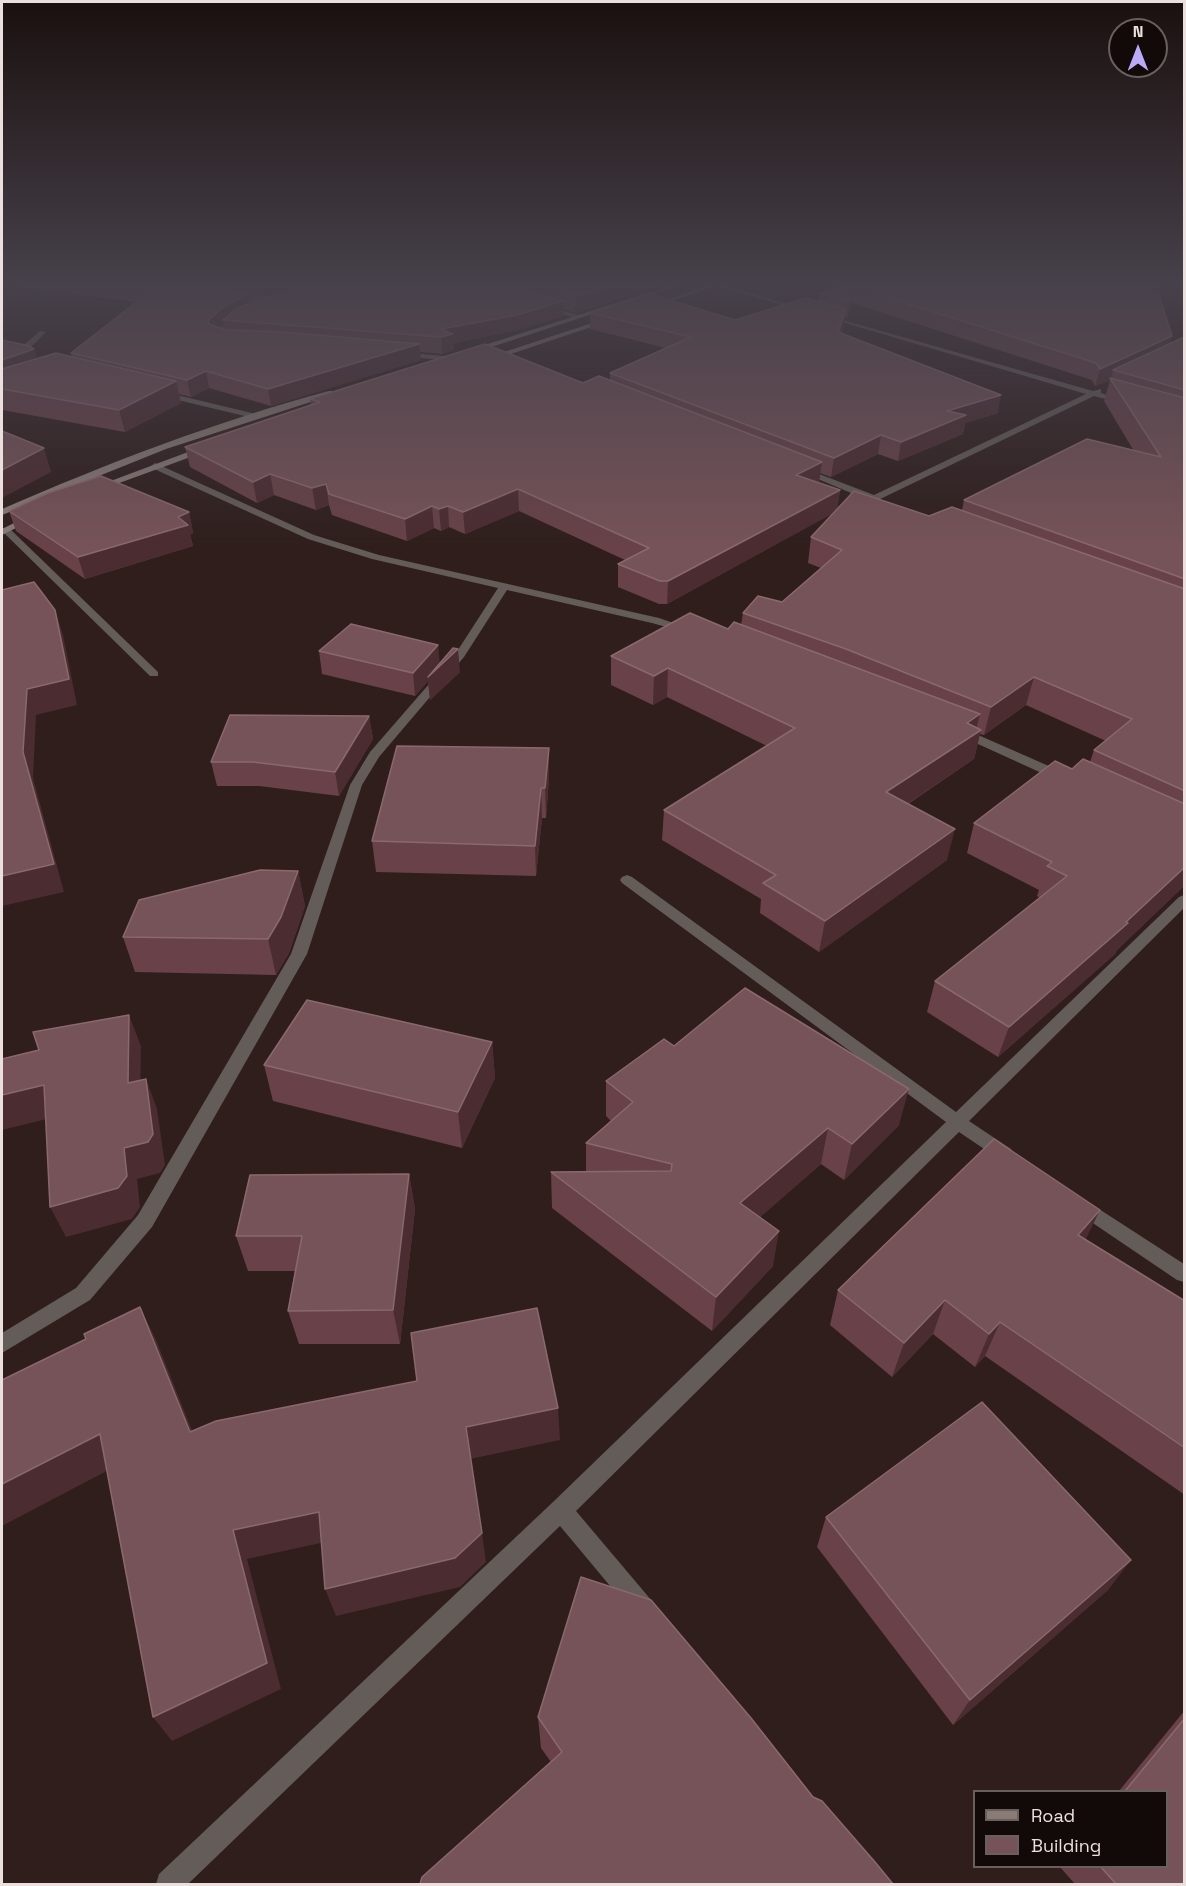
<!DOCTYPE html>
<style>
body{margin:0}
#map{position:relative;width:1186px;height:1886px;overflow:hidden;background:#2f1e1c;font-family:"Space Grotesk",sans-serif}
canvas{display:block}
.frame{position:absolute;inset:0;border:3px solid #ece0de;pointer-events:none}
.legend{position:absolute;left:973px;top:1790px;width:195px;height:78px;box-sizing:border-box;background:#110a09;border:2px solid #69605e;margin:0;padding:8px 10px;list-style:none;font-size:18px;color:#ece0de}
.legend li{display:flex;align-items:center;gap:12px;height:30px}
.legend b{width:30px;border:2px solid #69605e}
.north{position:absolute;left:1108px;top:18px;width:60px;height:60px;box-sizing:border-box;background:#110a09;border:2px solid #69605e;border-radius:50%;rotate:0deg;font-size:16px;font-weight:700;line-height:24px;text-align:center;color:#ece0de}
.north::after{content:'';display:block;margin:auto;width:21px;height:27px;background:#baaaf7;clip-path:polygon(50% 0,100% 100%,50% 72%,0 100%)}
</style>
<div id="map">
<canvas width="1186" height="1886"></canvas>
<div class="frame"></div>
<ul class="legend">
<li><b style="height:8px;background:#897c77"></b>Road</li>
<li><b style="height:16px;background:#765358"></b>Building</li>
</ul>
<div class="north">N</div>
</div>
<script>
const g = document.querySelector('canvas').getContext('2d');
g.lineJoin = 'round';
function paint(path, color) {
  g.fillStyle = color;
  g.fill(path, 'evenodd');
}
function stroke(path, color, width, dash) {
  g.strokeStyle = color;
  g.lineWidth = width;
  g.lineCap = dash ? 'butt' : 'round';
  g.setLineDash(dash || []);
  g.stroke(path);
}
paint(new Path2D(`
 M715 285H724L807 310 802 311Z
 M543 305 578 315 579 316 576 318 541 308Z
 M825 315 1093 391 1101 389V393L1128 402 1124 404 1094 396 876 501H870L799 471 806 469 874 495 1086 394 825 317Z
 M40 331 46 332 27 351 26 356 32 361 25 363 18 357 20 348Z
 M401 352 444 356 448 358 444 360 398 356Z
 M160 391 256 414 257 416 253 418 157 395V391Z
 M155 463 314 535 379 555 659 618 693 630 688 633 652 623 507 590 464 657 379 757 362 785 307 954 152 1227 90 1300 2 1353V1333L76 1288 138 1215 291 954 350 785 370 752 456 653 498 588 372 559 308 539 152 468 151 466Z
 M3 528H9L158 672V676H150L3 532Z
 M960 727 1067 774 1068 777 1062 781 1057 780 956 734V728Z
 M627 875 632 877 956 1112 1179 897 1184 895V908L969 1121 1011 1149 1014 1154 1011 1159 1005 1161 999 1159 959 1132 576 1511 652 1601 656 1609 652 1617 644 1621 636 1617 560 1526 188 1884H156L159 1874 553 1502 946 1122 622 883 620 880 622 877Z
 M1082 1198 1184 1264V1282L1177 1280 1075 1211 1073 1206 1075 1201Z`), '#645c58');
paint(new Path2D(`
 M672 285H681L473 353 466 351Z
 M711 285H720L652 307 647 306Z
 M610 317 612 320 490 361 483 359Z
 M329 391H332V395L166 449 2 515V509C108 463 217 421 329 391Z
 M204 446 207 447V451L100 490 92 488Z
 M28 516 36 518 2 535V529Z`), '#897c77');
paint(new Path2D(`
 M2 285H665L575 313 563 309V316L517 330 454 343V350L442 354 420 352 421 360 271 406 209 388 191 397 179 394 181 403 125 432 2 410V340L37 359 72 357 71 353 137 302Z
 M842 285H1156L1170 344 1185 339V885L1117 950 1115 954 998 1057 927 1012 935 981 1040 898 1037 896 1039 890 967 853 974 823 1072 769 1090 762 1094 750 1106 741 1026 705 984 735 980 734 974 759 908 804 947 860 819 952 760 913 761 899 662 840 664 810 767 746 667 697 653 705 611 685V656L728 629 741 625 743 613 782 602 821 568 808 563 811 537 833 513 667 604H659L618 587V564L625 560 519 511 465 534 449 527 441 531 434 528 407 541 332 515 329 505 316 510 274 495 257 503 190 467 185 447 311 405 310 399 583 383 610 381V373L666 348 590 329V313L735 320 818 301 819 293 842 286ZM852 303 1092 380 1095 386 1110 380 1104 401 1134 451 964 500 962 510 929 516 837 509 840 490 819 483 820 473 831 477 878 454 898 461 963 434 965 423 998 413 841 333 844 325 845 317 847 318Z
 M9 511 189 512 193 533 190 535 193 546 85 579 16 531Z
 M319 651 440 663 460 672 430 700 428 681 415 696 322 674Z
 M369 716 373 739 339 796 259 786H217L211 762Z
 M549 748V778L546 818H542L536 876 376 872 372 841Z
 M298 871 305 906 289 953 276 975 135 972 123 937Z
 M492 1042 495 1078 462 1148 273 1101 264 1065Z
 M674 1046 899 1125 844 1180 821 1164 760 1217 773 1266 712 1331 552 1208 551 1172H586V1143L611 1121 606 1116V1081Z
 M409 1174 415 1209 400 1344H299L288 1311 295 1271H248L236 1236Z
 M1086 1240 1185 1301V1495L985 1356 975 1367 933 1334 892 1377 830 1325 838 1290Z
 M826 1517 1109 1589 953 1725 817 1547Z
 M1185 1710V1884H1075L1059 1866H1167V1791H1119Z
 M538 1717 813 1797 551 1762 541 1748Z`), '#684248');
paint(new Path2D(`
 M2 285H8V286L2 288Z
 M272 285H321L266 303 263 288Z
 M617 285H665L575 313V297Z
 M854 287 852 303 847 318 849 301Z
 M248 294 251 309 223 320 224 325 211 337 208 321 224 306Z
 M563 301V316L517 330 454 343V350L442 354 441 329Z
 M846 309 844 325 836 348 838 332Z
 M1172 336 1167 353 1113 370 1111 379 1095 386 1100 369Z
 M419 344 421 360 271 406 268 389Z
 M34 349 40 370 2 384V360Z
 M206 371 209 388 191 397 187 380Z
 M176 381 181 403 125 432 119 410Z
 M1001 395 998 413 965 423 963 434 898 461 901 442 947 411Z
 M881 435 878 454 831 477 834 458Z
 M44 448 51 472 2 498V470Z
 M822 462 819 483 796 475Z
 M270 474 274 495 257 503 253 482Z
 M326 484 329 505 316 510 312 488Z
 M518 489 519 511 465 534 463 512Z
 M840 490 837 511 667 604 668 581Z
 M432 506 434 528 407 541 405 519Z
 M448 506 449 527 441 531 439 509Z
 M189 512 193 533 190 535 193 546 85 579 78 557Z
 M55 610 63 635 77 705 36 715 33 778 64 892 2 906V876L27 689Z
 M438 645 440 665 458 649 460 672 430 700 428 681 415 696 413 673Z
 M668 668 667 697 653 705 654 676Z
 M1034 677 1026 705 984 735 991 707Z
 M980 714 975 734 981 730 974 759 880 822 886 792 967 723Z
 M369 716 373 739 339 796 335 772Z
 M549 748V778L546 818 545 788Z
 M541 788 542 818 536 876 535 846Z
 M955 829 947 860 819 952 825 921Z
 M1185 867V885L1117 950 1115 954 998 1057 1009 1027 1126 922Z
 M298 871 305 906 289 953 276 975 268 939Z
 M129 1015 141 1046 140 1114 128 1083Z
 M492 1042 495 1078 462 1148 458 1112Z
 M146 1079 157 1109 165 1165 160 1173 137 1179 140 1207 132 1219 66 1237 50 1207 124 1148Z
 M44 1085 59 1116 2 1130V1095Z
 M909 1089 899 1125 844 1180 852 1144Z
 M828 1128 821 1164 735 1239 740 1203Z
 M409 1174 415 1209 400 1344 393 1310Z
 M1100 1210 1083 1245 1078 1235Z
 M779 1231 773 1266 712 1331 716 1297Z
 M945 1300 933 1334 892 1377 904 1343Z
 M140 1307 156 1340 205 1463 190 1432Z
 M1000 1322 985 1356 975 1367 989 1334Z
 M558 1408 560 1440 470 1459 466 1427Z
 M100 1434 118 1465 2 1526V1484Z
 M319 1512 330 1541 247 1559 281 1689 172 1741 153 1717 233 1530Z
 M482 1533 486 1562 460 1587 336 1616 325 1589Z
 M1131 1560 1109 1589 953 1725 970 1700Z`), '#4b2c30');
const building = new Path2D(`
 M117 285H199L248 294 224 306 208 321 209 324 226 330 283 332 419 344 268 389 206 371 187 380 71 353 153 289Z
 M247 285H272L263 288Z
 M302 285H503L563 301 517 315 441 329 453 334 441 337 223 320 236 309 253 302Z
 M529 285H617L575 297Z
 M846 285H1156L1172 336 1100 369 1096 363 854 287 849 301 819 293Z
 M650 294 735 320 806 298 846 309 838 332 1001 395 947 411 966 415 901 442 881 435 834 458 610 373 691 337 590 313Z
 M1182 338 1185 339V390L1113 370Z
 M2 340 26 345 34 349 2 360Z
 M485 344 583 383 599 376 822 462 796 475 840 490 668 581H660L618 564 649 548 518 489 463 512 448 506 439 509 432 506 405 519 329 494 326 484 312 488 270 474 253 482 185 447 320 402 310 399Z
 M56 353 176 381 119 410 2 389V369Z
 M1110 378 1185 398V579L964 500 1087 439 1161 457Z
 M2 431 44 448 2 470Z
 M101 476 189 512 178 517 188 525 78 557 9 511 48 493Z
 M854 491 929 516 952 507 1185 589V791L1094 750 1132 719 1034 677 991 707 846 649 743 613 758 596 782 602 842 550 811 537Z
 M34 582 55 610 69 679 27 689 23 752 54 864 2 876V590Z
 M690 613 728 629 734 622 980 714 967 723 981 730 886 792 955 829 825 921 763 883 776 875 664 810 795 728 668 668 654 676 611 656Z
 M351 624 438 645 413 673 319 651Z
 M453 648 458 649 428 677Z
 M230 715 369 716 335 772 253 762H211Z
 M397 746 549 748 545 788H541L535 846 372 841Z
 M1083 759 1185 804V867L1126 922 1128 923 1009 1027 935 981 1067 876 1047 866 1052 862 974 823 1055 761 1072 769Z
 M260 870 298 871 281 917 268 939 123 937 139 900Z
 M745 988 909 1089 852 1144 828 1128 740 1203 779 1231 716 1297 551 1172 671 1171 672 1164 586 1143 633 1102 606 1081 664 1039 674 1046Z
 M307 1000 492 1042 458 1112 264 1065Z
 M129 1015 128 1083 146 1079 153 1134 148 1142 124 1148 127 1176 118 1188 50 1207 44 1085 2 1095V1059L39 1050 33 1032Z
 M994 1139 1100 1210 1078 1235 1185 1301V1448L1000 1322 989 1334 945 1300 904 1343 838 1290Z
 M409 1174 393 1310 288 1311 302 1236H236L250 1175Z
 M140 1307 190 1432 216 1421 417 1381 411 1333 537 1308 558 1408 466 1427 482 1533 455 1558 325 1589 319 1512 233 1530 267 1663 153 1717 100 1434 2 1484V1380L86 1339 84 1334Z
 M982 1402 1131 1560 970 1700 826 1517Z
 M581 1577 651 1600 751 1718 813 1797 822 1801 875 1862 893 1884H420L422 1877 562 1752 538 1717Z
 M1185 1718V1884H1116L1100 1866H1167V1791H1125Z`);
paint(building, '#765358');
stroke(building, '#89696d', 1.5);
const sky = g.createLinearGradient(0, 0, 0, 549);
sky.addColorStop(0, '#1a100f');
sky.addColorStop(0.52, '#47414b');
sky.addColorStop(1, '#47414b00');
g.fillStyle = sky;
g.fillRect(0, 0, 1186, 549);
</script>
